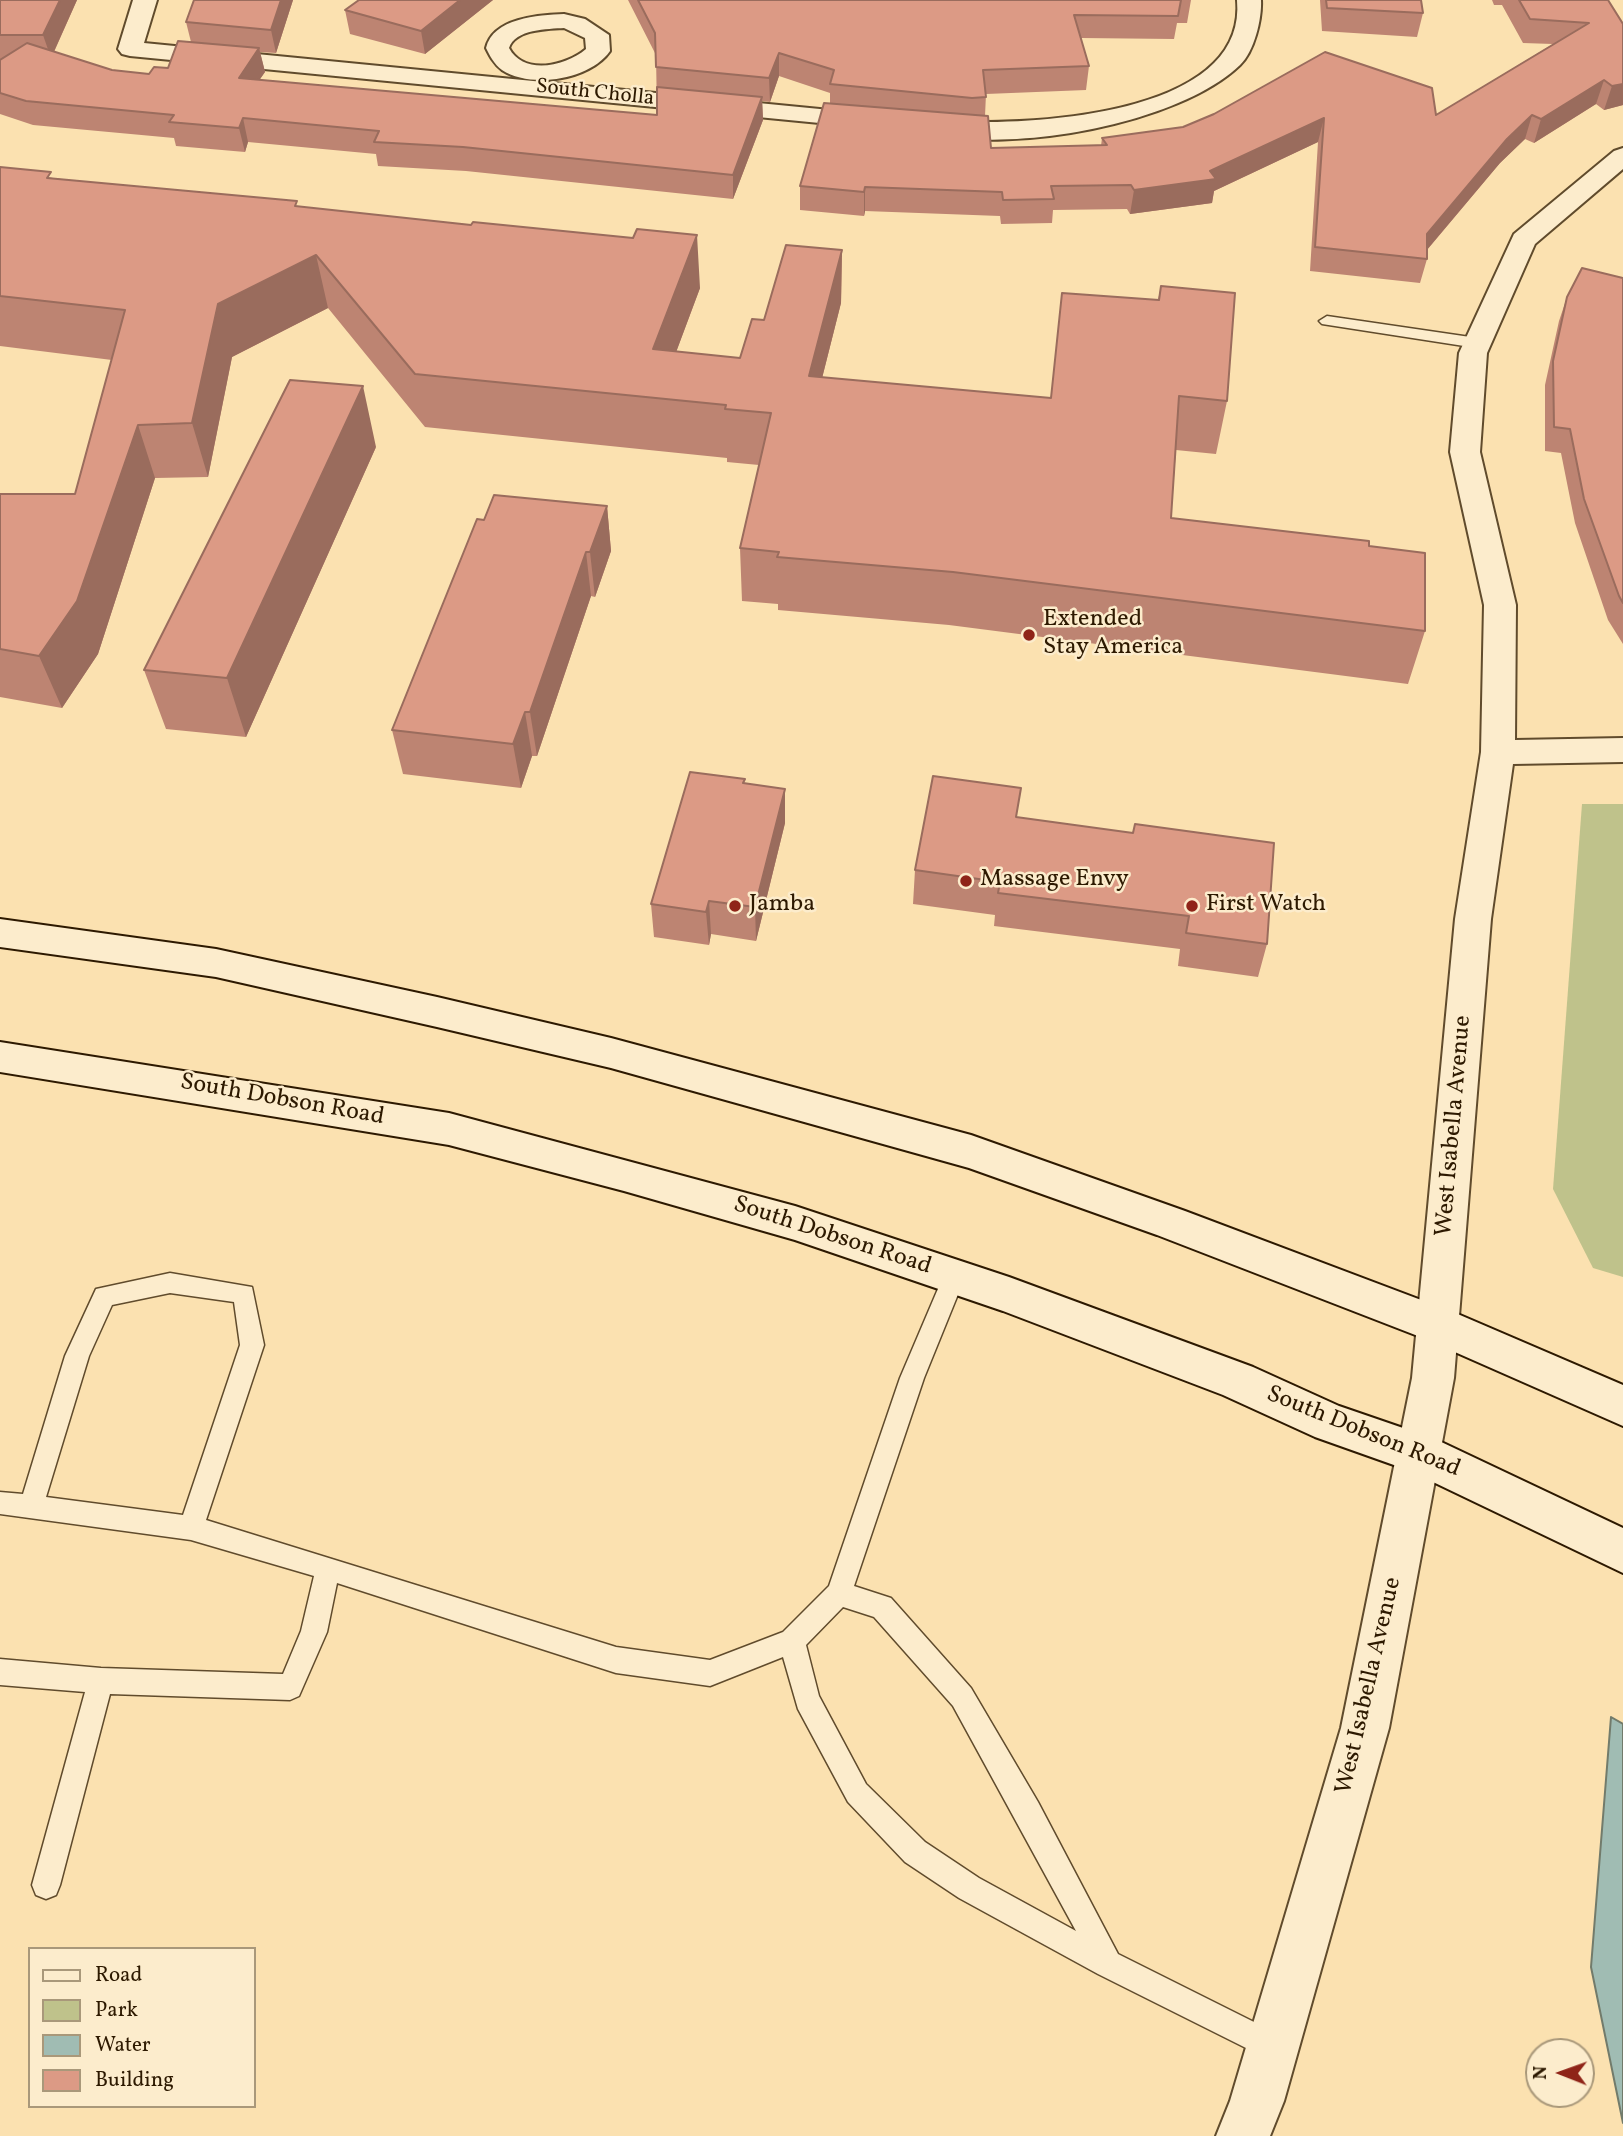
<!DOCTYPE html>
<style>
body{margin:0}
#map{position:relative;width:1623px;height:2136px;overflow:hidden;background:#fbe1b0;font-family:Vollkorn,serif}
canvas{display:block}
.legend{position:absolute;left:28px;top:1947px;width:228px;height:161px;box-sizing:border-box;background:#fceccc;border:2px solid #a9987a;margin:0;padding:9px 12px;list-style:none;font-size:21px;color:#2d1900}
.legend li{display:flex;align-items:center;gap:14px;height:35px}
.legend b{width:35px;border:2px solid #a9987a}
.north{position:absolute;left:1525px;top:2038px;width:70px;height:70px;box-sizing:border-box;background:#fceccc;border:2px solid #a9987a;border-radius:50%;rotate:271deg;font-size:19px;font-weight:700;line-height:28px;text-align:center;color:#2d1900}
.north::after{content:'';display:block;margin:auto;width:24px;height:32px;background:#8f2418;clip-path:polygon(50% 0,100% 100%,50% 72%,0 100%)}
</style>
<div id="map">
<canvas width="1623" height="2136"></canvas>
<ul class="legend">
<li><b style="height:9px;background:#fceccc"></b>Road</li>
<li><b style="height:19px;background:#bfc28b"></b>Park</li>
<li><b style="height:19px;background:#a0bcb3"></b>Water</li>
<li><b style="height:19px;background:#dc9a85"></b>Building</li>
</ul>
<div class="north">N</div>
</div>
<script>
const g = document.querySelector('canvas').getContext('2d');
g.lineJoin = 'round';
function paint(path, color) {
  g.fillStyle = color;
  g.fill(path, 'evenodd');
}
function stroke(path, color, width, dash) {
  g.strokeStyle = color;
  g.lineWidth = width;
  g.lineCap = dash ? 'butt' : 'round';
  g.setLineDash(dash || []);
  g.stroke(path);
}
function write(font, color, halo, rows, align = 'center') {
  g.font = font + ' Vollkorn,serif';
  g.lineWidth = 5;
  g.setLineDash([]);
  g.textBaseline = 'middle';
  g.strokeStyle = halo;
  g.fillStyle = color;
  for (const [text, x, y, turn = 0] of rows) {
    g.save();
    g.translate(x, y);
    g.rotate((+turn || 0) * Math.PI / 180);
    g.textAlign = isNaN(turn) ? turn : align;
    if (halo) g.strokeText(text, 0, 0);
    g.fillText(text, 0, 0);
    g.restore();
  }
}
paint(new Path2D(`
 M1582 804H1623V1277L1593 1268 1553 1189Z`), '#bfc28b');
const water = new Path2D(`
 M1611 1717 1623 1724V2123L1591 1967Z`);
paint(water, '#a0bcb3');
stroke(water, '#727b6b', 2);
const service = new Path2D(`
 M1327 316 1477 338 1485 343 1477 348 1322 324 1319 321Z
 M954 1267 962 1270 965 1277 924 1378 854 1586 891 1598 971 1688 1038 1802 1118 1954 1282 2036 1286 2046 1282 2056 1272 2060 1262 2056 1098 1974 959 1898 905 1862 848 1802 798 1709 783 1657 710 1686 616 1673 337 1583 327 1632 299 1696 290 1700 110 1694 60 1885 56 1895 46 1899 36 1895 32 1885 85 1692 0 1685V1659L101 1668 283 1674 301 1631 314 1576 191 1540 0 1514V1492L23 1494 65 1356 96 1289 170 1273 252 1287 264 1345 206 1520 616 1647 710 1660 783 1632 829 1586 900 1378 946 1270ZM170 1293 234 1302 240 1345 183 1515 46 1497 89 1356 112 1305ZM843 1607 874 1617 953 1706 1076 1931 979 1878 925 1842 866 1784 819 1696 806 1645Z`);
const minor = new Path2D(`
 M133 0H157L144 43 871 114 880 116 883 121 880 126 871 128 130 56 122 54 118 49Z
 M1237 0H1261C1262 19 1254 52 1240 65 1179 124 1011 154 929 133L926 128 929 123 938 121C1017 126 1248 120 1237 0Z
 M564 14 585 19 609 35 610 51C590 80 531 89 502 70 494 64 490 56 486 48 493 18 538 15 564 14ZM564 28 585 38 586 49C566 66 524 76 509 48 515 29 548 29 564 28Z
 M1623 148V169L1535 244 1487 353 1480 452 1516 605 1515 740 1623 738V762L1513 764 1491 919 1454 1378 1389 1728 1284 2101 1270 2136H1216L1230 2101 1341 1728 1412 1378 1455 919 1481 752 1484 605 1450 452 1459 353 1514 234 1614 151Z`);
const secondary = new Path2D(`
 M0 919 216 949 437 997 611 1038 971 1135 1185 1211 1453 1312 1623 1385V1426L1423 1338 1157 1235 969 1168 611 1068 437 1027 216 977 0 947Z
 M0 1042 449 1113 795 1206 1009 1277 1253 1367 1339 1406 1435 1439 1623 1528V1573L1408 1470 1315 1437 1223 1395 1003 1311 795 1240 624 1191 449 1145 0 1072Z`);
stroke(service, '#604b2c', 3);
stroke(minor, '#604b2c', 4);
stroke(secondary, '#2d1900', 4);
paint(service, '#fceccc');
paint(minor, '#fceccc');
paint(secondary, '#fceccc');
paint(new Path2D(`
 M0 0H77L54 52 112 70 149 74 168 68 191 42 186 22 194 0H293L276 53 260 52 265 72 259 80 657 115 656 55 628 0H1191L1187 23H1177L1174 39 1081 38 1089 66 1086 90 986 94 985 116 991 148 1101 146 1102 138 1183 127 1436 115 1553 44 1523 43 1502 5H1494L1492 0H1608L1623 24V105L1604 110 1596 104 1534 143 1525 139 1500 163 1427 250V259L1420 283 1310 271 1318 142 1214 191 1212 203 1130 214 1127 209 1053 210 1052 223 1001 224 1000 216 865 211 864 216 800 210V186L830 103V93L779 76 770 102 762 101 763 120 733 199 466 171 378 166 376 154 248 142 245 152 176 146 174 138 33 125 0 114V60L2 59H0Z
 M493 0 425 54 350 34 345 10Z
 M1320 0H1421L1423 13 1417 37 1322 31Z
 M0 167 53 178 298 206 700 288 676 352 740 358 764 320 842 250 841 303 822 378 1051 398 1158 300 1161 286 1227 401 1216 454 1176 450 1171 518 1369 546 1425 631 1408 684 949 625 778 610V604L742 601 740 548 759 465 727 462V458L425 427 328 308 232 357 208 477 155 478 98 654 62 708 0 697V494H75L112 360 0 346Z
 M1623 278V644L1608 620 1575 523 1561 453 1545 451V385L1559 321 1567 297Z
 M376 447 246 737 166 729 144 670Z
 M607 506 611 551 595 597 591 596 537 756H532L521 788 403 774 392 730 484 520Z
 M745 783 785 823 756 941 711 934 709 945 654 937 651 904Z
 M1017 817 1133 833 1135 824 1267 944 1258 977 1178 966 1180 949 994 926 995 915 913 904 915 870Z`), '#bd8472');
paint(new Path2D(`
 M60 0H77L51 58 43 35Z
 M281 0H293L276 53 271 30Z
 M460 0H493L425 54 421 31Z
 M259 48 265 72 245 101 239 78Z
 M779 53V76L770 102 769 78Z
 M1604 80 1596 104 1534 143 1541 119Z
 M1623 84V105L1604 110 1612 86Z
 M762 97 763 120 733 199V175Z
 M1532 115 1525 139 1500 163 1420 258 1427 234 1507 139Z
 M243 118 248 142 245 152 239 128Z
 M1324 118 1318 142 1214 191 1212 203 1130 214 1134 190 1210 171Z
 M865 187V211L864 216V192Z
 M697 235 700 288 659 398 653 349Z
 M842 250 841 303 809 430V376Z
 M316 255 328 308 232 357 208 477 192 423 218 304Z
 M363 386 376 447 246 737 227 678Z
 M138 425 155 478 98 654 62 708 39 656Z
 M607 506 611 551 595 597 590 552Z
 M586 552 591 596 537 756 530 712Z
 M525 712 532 756 521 788 513 744Z
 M785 789V823L756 941 755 907Z
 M709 901 711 934 709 945 706 912Z`), '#9a6c5d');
const building = new Path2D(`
 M0 0H60L43 35H0Z
 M194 0H281L271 30 186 22Z
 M359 0H460L421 31 345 10Z
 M638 0H1181L1178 16 1074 15 1089 66 983 70 986 97 972 98 830 84 834 70 779 53 769 78 656 67 655 33Z
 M1326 0H1421L1423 13 1327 8Z
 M1519 0H1608L1623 24V84L1612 86 1604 80 1541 119 1532 115 1507 139 1427 234V259L1315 247 1324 118 1210 171 1216 179 1134 190 1131 185 1051 186 1054 199 1003 200 1002 192 865 187 864 192 800 186 824 103 988 116 991 148 1107 145 1102 138 1183 127 1214 114 1325 52 1432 88 1436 115 1589 23 1530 19Z
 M178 41 259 48 239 78 657 115V87L762 97 733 175 463 147 374 142 379 131 243 118 239 128 169 122 174 115 26 101 0 93V60L27 43 112 70 149 74 154 67 168 68Z
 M0 167 51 172 47 178 297 201 295 206 471 225 473 222 633 238 637 229 697 235 653 349 740 358 752 319 764 320 786 245 842 250 809 376 1051 398 1062 293 1159 300 1161 286 1235 293 1227 401 1179 396 1171 518 1369 541V546L1425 553V631L953 572 777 557 779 552 740 548 771 413 725 409 726 405 415 374 316 255 218 304 192 423 138 425 77 601 39 656 0 649V494H75L125 310 0 296Z
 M1582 268 1623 278V603L1619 596 1584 499 1570 429 1554 427 1553 361 1567 297Z
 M290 380 363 386 227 678 144 670Z
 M494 495 607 506 590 552H586L530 712H525L513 744 392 730 477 519 484 520Z
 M690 772 745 779 743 783 785 789 755 907 709 901 706 912 651 904Z
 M933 776 1021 788 1016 817 1133 833 1135 824 1274 843 1267 944 1186 933 1189 916 998 893 1000 882 915 870Z`);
paint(building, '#dc9a85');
stroke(building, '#9a6c5d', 2);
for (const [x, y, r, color] of [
 [1029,635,7,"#8f2418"],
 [966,881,7,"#8f2418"],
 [735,906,7,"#8f2418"],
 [1192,906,7,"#8f2418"]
]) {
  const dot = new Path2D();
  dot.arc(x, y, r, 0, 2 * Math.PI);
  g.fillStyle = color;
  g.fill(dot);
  stroke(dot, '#fceccc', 2.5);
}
write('21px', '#2d1900', '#fceccc', [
 ["South Cholla",595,94,6]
]);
write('24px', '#2d1900', '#fceccc', [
 ["Extended",1043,621],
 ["Stay America",1043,649],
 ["Massage Envy",980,881],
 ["Jamba",749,906],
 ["First Watch",1206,906]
], 'left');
write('24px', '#2d1900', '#fceccc', [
 ["South Dobson Road",282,1101,10],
 ["West Isabella Avenue",1455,1126,-85],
 ["South Dobson Road",832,1237,18],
 ["South Dobson Road",1363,1433,22],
 ["West Isabella Avenue",1370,1686,-77]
]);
</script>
